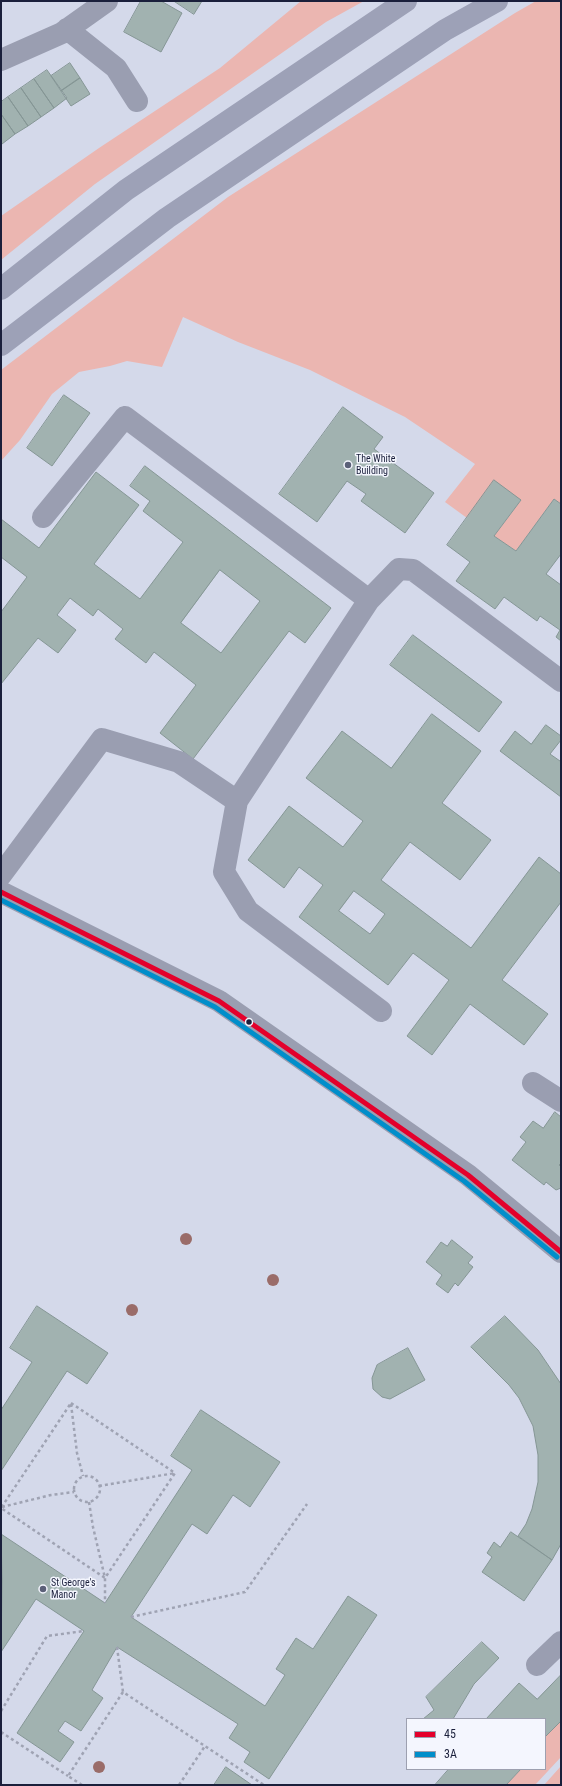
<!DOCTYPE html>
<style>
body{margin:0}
#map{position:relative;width:562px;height:1786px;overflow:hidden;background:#d4d9ea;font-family:"Roboto Condensed",sans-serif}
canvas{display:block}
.frame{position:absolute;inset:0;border:2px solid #1a1f3b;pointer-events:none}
.legend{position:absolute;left:406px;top:1718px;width:140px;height:52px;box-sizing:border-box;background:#f4f6fe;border:1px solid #9da0b0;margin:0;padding:5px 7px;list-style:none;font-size:12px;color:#1a1f3b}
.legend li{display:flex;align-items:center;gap:8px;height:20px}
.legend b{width:20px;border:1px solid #9da0b0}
</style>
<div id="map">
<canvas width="562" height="1786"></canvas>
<div class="frame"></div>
<ul class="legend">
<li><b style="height:5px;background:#e4002b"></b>45</li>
<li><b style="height:5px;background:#008eca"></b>3A</li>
</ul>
</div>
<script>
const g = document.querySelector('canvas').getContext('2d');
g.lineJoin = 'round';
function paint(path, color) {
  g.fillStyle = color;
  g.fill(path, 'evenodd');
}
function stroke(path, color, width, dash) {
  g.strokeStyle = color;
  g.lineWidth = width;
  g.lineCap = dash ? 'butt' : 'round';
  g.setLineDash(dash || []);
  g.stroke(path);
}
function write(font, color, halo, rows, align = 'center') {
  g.font = font + ' "Roboto Condensed",sans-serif';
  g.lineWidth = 3;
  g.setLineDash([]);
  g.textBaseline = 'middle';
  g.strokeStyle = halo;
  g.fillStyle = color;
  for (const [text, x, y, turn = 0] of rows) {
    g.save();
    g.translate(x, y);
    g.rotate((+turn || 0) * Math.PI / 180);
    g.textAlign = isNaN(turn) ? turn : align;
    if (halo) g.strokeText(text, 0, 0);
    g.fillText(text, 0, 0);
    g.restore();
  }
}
paint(new Path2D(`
 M301 1H364L326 22 95 184 1 260V216L99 148 220 68Z
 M536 1H561V504L554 499 516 551 494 536 521 500 467 518 445 502 475 464 405 417 310 370 238 342 183 317 162 367 127 361 110 366 79 372 52 394 20 440 1 461V370L228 197 515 13Z
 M561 1721V1757L535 1785H506L521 1769H545V1737Z
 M561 1766V1785H544Z`), '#ebb6b1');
const building = new Path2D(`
 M141 1H161L182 13 161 52 124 32Z
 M174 1H202L194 14Z
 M70 63 80 78 61 91 51 76Z
 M47 70 67 98 54 108 34 79Z
 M80 78 90 94 71 106 61 91Z
 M34 79 54 108 41 117 21 88Z
 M21 88 41 117 28 126 8 97Z
 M8 97 28 126 15 134 1 114V102Z
 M1 114 15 134 2 144 1 142Z
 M64 395 90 413 52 466 27 448Z
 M343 407 383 437 374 449 434 493 405 533 361 501 366 494 347 481 317 522 279 494Z
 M145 466 331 608 305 643 289 631 193 759 160 733 196 685 154 652 146 663 115 639 123 629 98 609 93 616 70 598 57 615 76 630 58 653 38 638 1 684V612L27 577 1 557V519L39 548 96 472 139 505 94 564 140 599 183 542 143 511 150 501 130 486ZM220 570 260 601 221 653 181 623Z
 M494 480 521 500 494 536 516 551 554 499 561 504V554L546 574 561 585V641L556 637 560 630 540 616 537 621 504 597 495 609 456 581 470 562 447 545Z
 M413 635 502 702 479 732 390 665Z
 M432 714 481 751 442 803 491 840 460 880 410 842 381 880 471 948 539 857 561 874V902L502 980 548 1014 524 1045 470 1004 432 1055 407 1036 449 980 413 953 388 985 299 917 323 885 299 867 284 888 248 860 289 806 343 847 363 821 306 778 342 731 391 768ZM354 891 385 914 370 934 339 911Z
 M546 725 561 736V740L550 754 560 761 561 760V797L500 751 515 731 531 744Z
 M555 1112 561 1117V1163L559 1165 561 1167V1188L556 1190 546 1182 544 1185 512 1160 526 1142 520 1137 533 1121 543 1128Z
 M452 1240 473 1257 468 1263 473 1267 458 1286 455 1283 448 1293 436 1284 442 1275 426 1262 441 1242 447 1246Z
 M37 1306 108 1353 87 1384 67 1371 1 1471V1410L32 1362 10 1348Z
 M505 1316 538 1350 561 1384V1544L552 1560 518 1536 526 1524 532 1509 538 1482V1455L533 1426 519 1398 509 1385 471 1347Z
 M408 1348 425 1380 390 1399 382 1397 373 1389 372 1378 377 1365Z
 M201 1410 280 1462 250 1507 233 1495 207 1534 192 1524 131 1617 265 1706 285 1675 276 1669 296 1638 313 1649 348 1596 377 1615 269 1779 244 1762 250 1752 229 1738 238 1724 117 1647 92 1690 103 1698 81 1731 65 1721 58 1731 74 1742 60 1762 17 1733 84 1631 36 1599 1 1652 2 1580 1 1534 105 1603 192 1470 171 1456Z
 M511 1532 552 1560 524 1601 482 1572 492 1557 487 1553 494 1542 500 1547Z
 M482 1642 499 1658 474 1684 453 1719H423L434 1710 426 1697Z
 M561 1675V1721L545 1737V1719H486L519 1683 537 1699Z
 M226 1767 252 1785H214Z
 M449 1769H521L506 1785H435Z`);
paint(building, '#a1b2b0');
stroke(building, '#859695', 1);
stroke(new Path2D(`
 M71 1403 175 1473 105 1578 1 1508Z
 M71 1404 77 1453 83 1476
 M74 1489a13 13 0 1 1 26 0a13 13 0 1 1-26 0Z
 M99 1486 175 1473
 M89 1502 93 1527 105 1578V1603
 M2 1507 51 1495 74 1492
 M131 1617 245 1592 307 1504
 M117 1647 123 1692
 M1 1711 47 1636 84 1631
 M1 1732 68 1776
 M82 1785 68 1776 123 1692 264 1785
 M179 1785 205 1746`), '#9fa3b3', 2.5, [3, 3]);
stroke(new Path2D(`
 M67 29 116 68 137 101
 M1 60 62 33 107 1
 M43 517 125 417 369 600
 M237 801 224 872 248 911 381 1011
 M1 875 102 739 179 762 237 801 369 600 399 569 413 570 561 681
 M1 892 219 1001 468 1175 561 1252
 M533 1083 561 1101
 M537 1665 561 1642`), '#9a9eb1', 22);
stroke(new Path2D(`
 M1 289 126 190 406 1
 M1 345 167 218 445 30 497 1`), '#9da1b7', 22);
stroke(new Path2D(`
 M1 892 219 1001 468 1175 561 1252`), '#e4002b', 5);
stroke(new Path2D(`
 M1 900 215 1007 464 1181 557 1257`), '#008eca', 5);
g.fillStyle = '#9a6c69';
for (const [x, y] of [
 [186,1239],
 [273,1280],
 [132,1310],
 [99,1767]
]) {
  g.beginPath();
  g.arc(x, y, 6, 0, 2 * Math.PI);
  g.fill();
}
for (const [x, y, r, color] of [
 [348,465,4,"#5b6078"],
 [249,1022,3.5,"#1a1f3b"],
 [43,1589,4,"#5b6078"]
]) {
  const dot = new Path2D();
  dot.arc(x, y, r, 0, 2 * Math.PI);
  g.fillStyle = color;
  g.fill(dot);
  stroke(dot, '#f4f6fe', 1.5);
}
write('10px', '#1a1f3b', '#f4f6fe', [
 ["The White",356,459],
 ["Building",356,471],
 ["St George's",51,1583],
 ["Manor",51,1595]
], 'left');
</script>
